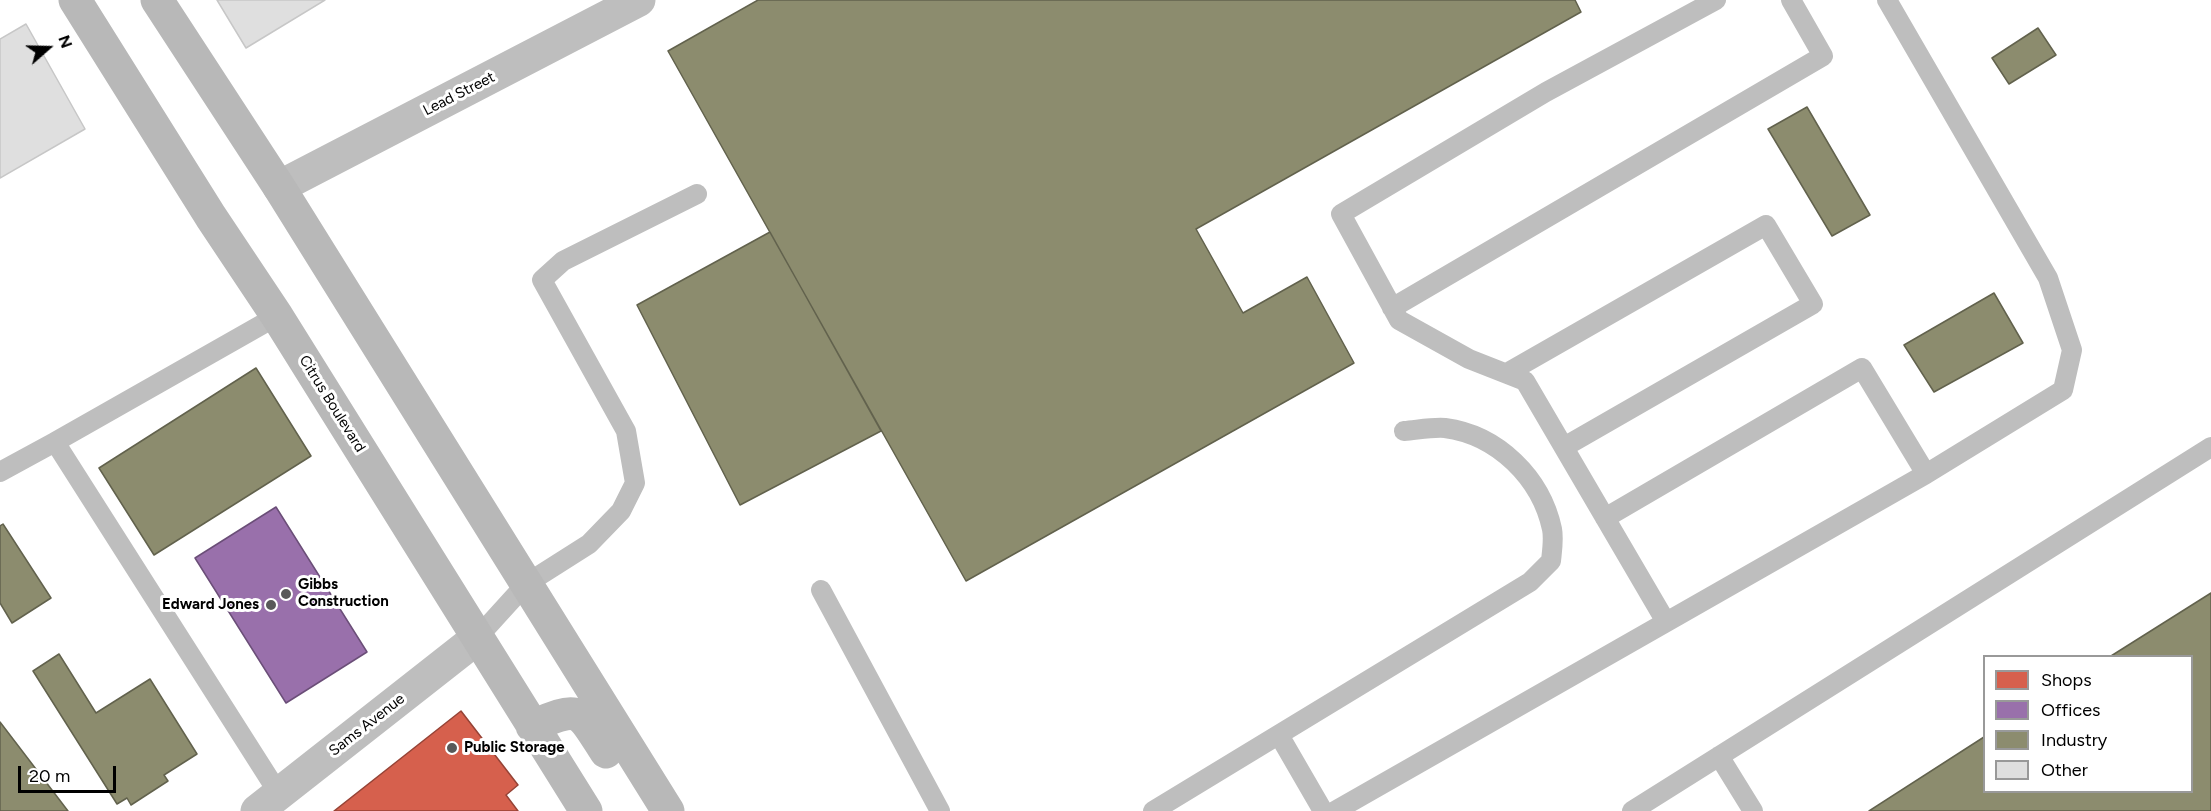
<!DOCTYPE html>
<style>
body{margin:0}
#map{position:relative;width:2211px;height:811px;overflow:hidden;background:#fff;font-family:Figtree,sans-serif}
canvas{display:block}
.legend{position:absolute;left:1983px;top:655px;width:210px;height:138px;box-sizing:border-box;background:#fff;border:2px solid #999;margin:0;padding:8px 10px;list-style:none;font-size:18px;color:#000}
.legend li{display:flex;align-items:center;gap:12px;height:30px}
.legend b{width:30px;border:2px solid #999}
.north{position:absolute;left:18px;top:18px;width:60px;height:60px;-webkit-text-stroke:4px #fff;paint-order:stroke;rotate:70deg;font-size:16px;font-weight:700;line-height:24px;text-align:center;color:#000}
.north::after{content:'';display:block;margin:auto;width:21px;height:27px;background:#000;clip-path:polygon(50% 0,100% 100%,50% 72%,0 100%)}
.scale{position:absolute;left:18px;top:766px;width:98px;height:27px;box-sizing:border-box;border:3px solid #000;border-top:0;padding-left:8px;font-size:18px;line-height:21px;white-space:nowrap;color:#000;-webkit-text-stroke:4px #fff;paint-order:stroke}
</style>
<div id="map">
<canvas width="2211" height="811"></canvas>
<ul class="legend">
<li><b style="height:16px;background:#d6604d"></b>Shops</li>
<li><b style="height:16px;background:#9970ab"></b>Offices</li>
<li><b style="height:16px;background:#8c8c6e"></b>Industry</li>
<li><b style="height:16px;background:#dfdfdf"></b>Other</li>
</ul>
<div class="north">N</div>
<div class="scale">20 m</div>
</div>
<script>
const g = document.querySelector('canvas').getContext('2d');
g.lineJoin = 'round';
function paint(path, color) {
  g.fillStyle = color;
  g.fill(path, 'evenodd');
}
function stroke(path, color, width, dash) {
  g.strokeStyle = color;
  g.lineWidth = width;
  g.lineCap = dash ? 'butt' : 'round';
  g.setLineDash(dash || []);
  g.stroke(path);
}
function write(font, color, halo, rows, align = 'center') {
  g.font = font + ' Figtree,sans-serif';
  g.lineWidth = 6;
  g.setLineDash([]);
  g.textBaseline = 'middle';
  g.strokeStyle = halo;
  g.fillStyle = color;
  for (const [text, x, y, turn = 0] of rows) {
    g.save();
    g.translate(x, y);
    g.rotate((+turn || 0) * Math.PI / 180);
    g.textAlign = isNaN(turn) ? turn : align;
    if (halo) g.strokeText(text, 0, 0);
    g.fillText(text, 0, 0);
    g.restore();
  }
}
const shops = new Path2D(`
 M461 711 518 785 506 795 518 811H334Z`);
paint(shops, '#d6604d');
stroke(shops, '#964336', 1.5);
const offices = new Path2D(`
 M276 507 367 652 286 703 195 558Z`);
paint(offices, '#9970ab');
stroke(offices, '#6b4e78', 1.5);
const industry = new Path2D(`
 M758 0H1575L1581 12 1196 229 1243 313 1307 277 1354 363 966 581 668 51Z
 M2038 28 2056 55 2009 84 1992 58Z
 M1807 107 1870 215 1832 236 1768 129Z
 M770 232 881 431 740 505 637 305Z
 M1994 293 2023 343 1934 392 1904 345Z
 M256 368 311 456 154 555 99 468Z
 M3 524 51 598 12 623 0 603V526Z
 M2211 593V811H1869L1984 737V792H2192V656H2111Z
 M59 654 96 713 150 679 197 754 164 775 168 781 131 805 127 798 117 804 33 671Z
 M0 722 68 811H0Z`);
paint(industry, '#8c8c6e');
stroke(industry, '#62624d', 1.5);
const building = new Path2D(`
 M217 0H325L246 48Z
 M26 24 85 129 0 178V39Z`);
paint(building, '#dfdfdf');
stroke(building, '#c7c7c7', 1.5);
stroke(new Path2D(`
 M1392 308 1823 56 1791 0
 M277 316 55 442 279 794
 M1507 373 1766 225 1813 304 1564 447
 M0 472 55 442
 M1605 518 1862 368 1926 474
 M821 590 940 811
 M1666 622 1525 381 1469 359 1399 320 1341 214 1546 92 1716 0
 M476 639 526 584 589 544 621 511 635 483 626 431 542 280 563 261 697 194
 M1279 735 1323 811
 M1719 756 1753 811
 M1153 811 1530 582 1551 561C1552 551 1554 539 1552 529 1541 478 1498 435 1445 428 1432 427 1417 430 1404 431
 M1335 811 1926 474 2063 390 2072 350 2048 278 1887 0
 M1632 811 2211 447`), '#bebebe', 20);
stroke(new Path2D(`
 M279 187 639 0
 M257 811 476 639`), '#bebebe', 33);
stroke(new Path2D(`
 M75 0 211 217 277 316 586 811
 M157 0 279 187 668 811
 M532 726C582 705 578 709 606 752`), '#b8b8b8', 33);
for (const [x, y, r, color] of [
 [286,594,6,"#595959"],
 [271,605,6,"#595959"],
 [452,748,6,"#595959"]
]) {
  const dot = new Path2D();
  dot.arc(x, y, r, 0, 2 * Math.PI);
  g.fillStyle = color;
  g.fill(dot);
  stroke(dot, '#fff', 2);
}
write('15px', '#000', '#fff', [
 ["Lead Street",459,94,-27],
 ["Citrus Boulevard",332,404,58],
 ["Sams Avenue",367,725,-38]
]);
write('bold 15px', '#000', '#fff', [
 ["Gibbs",298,585],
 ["Construction",298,602],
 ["Edward Jones",259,605,"right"],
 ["Public Storage",464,748]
], 'left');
</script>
